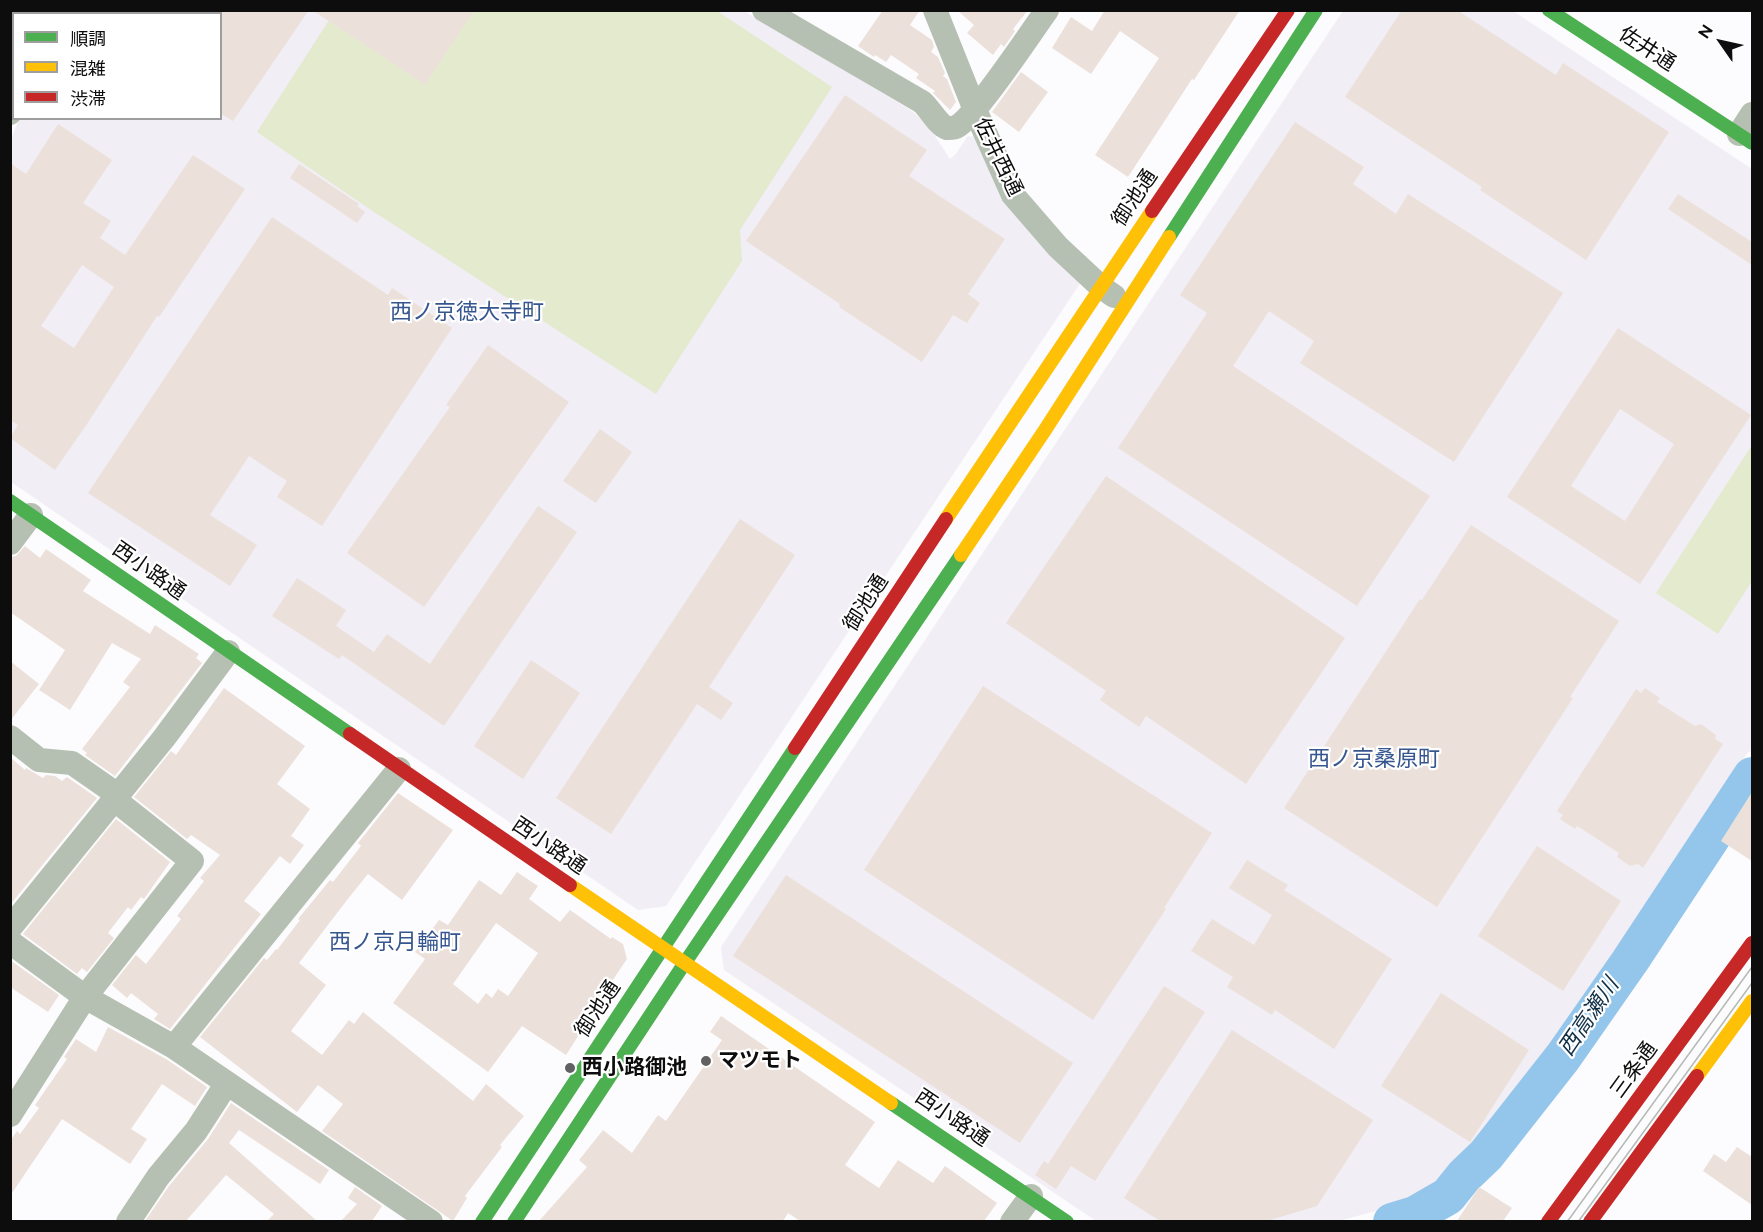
<!DOCTYPE html>
<meta charset="utf-8">
<style>
body{margin:0}
#map{position:relative;width:1763px;height:1232px;overflow:hidden;background:#fcfbfd;font-family:Raleway,"Noto Sans JP",sans-serif}
canvas{display:block}
.frame{position:absolute;inset:0;border:12px solid #0d0d0e;pointer-events:none}
.legend{position:absolute;left:12px;top:12px;width:210px;height:108px;box-sizing:border-box;background:#fff;border:2px solid #9e9e9f;margin:0;padding:8px 10px;list-style:none;font-size:18px;color:#0d0d0e}
.legend li{display:flex;align-items:center;gap:12px;height:30px}
.legend b{width:30px;border:2px solid #9e9e9f}
.north{position:absolute;left:1691px;top:12px;width:60px;height:60px;-webkit-text-stroke:4px #fff;paint-order:stroke;rotate:304deg;font-size:16px;font-weight:700;line-height:24px;text-align:center;color:#0d0d0e}
.north::after{content:'';display:block;margin:auto;width:21px;height:27px;background:#0d0d0e;clip-path:polygon(50% 0,100% 100%,50% 72%,0 100%)}
</style>
<div id="map">
<canvas width="1763" height="1232"></canvas>
<div class="frame"></div>
<ul class="legend">
<li><b style="height:8px;background:#4caf50"></b>順調</li>
<li><b style="height:8px;background:#ffc107"></b>混雑</li>
<li><b style="height:8px;background:#c62828"></b>渋滞</li>
</ul>
<div class="north">N</div>
</div>
<script>
const g = document.querySelector('canvas').getContext('2d');
g.lineJoin = 'round';
function paint(path, color) {
  g.fillStyle = color;
  g.fill(path, 'evenodd');
}
function stroke(path, color, width, dash) {
  g.strokeStyle = color;
  g.lineWidth = width;
  g.lineCap = dash ? 'butt' : 'round';
  g.setLineDash(dash || []);
  g.stroke(path);
}
function write(font, color, halo, rows, align = 'center') {
  g.font = font + ' Raleway,"Noto Sans JP",sans-serif';
  g.lineWidth = 4.5;
  g.setLineDash([]);
  g.textBaseline = 'middle';
  g.strokeStyle = halo;
  g.fillStyle = color;
  for (const [text, x, y, turn = 0] of rows) {
    g.save();
    g.translate(x, y);
    g.rotate((+turn || 0) * Math.PI / 180);
    g.textAlign = isNaN(turn) ? turn : align;
    if (halo) g.strokeText(text, 0, 0);
    g.fillText(text, 0, 0);
    g.restore();
  }
}
paint(new Path2D(`
 M208 11H744L909 109 920 118 935 136 950 159 955 155 968 136 977 137 1081 282 666 906 638 910 11 482 10 142 19 119 220 118V14L206 13Z
 M1343 11H1513L1752 169V751L1748 752 1575 1015 1456 1167 1444 1179 1420 1195 1399 1205 1338 1221H1096L724 970 721 947Z`), '#f1eef5');
paint(new Path2D(`
 M335 11H717L832 87 740 230 742 261 656 394 371 210 257 132Z
 M1752 445V581L1718 634 1656 593Z`), '#e3eace');
stroke(new Path2D(`
 M10 18 13 10
 M1392 1222 1415 1215 1448 1196 1464 1176 1486 1155 1563 1057 1630 961 1752 776`), '#94c6eb', 38);
paint(new Path2D(`
 M220 10H309L233 121 220 113Z
 M312 10H474L425 85Z
 M883 10H920L910 25 932 40 934 47 931 52 938 57 945 73 943 76 947 79 956 102 950 110 933 93 935 91 916 78 919 74 891 55 886 62 875 55 874 57 858 46Z
 M957 10H1028L1013 29 1015 31 1004 47 1001 44 993 55 967 33 974 25Z
 M1105 10H1240L1194 80 1192 79 1128 177 1095 155 1159 58 1120 31 1091 74 1052 48 1071 17 1092 31Z
 M1402 10H1457L1556 75 1563 63 1669 132 1586 260 1480 190 1482 187 1345 97Z
 M1021 72 1048 92 1019 132 992 112Z
 M845 95 927 150 909 176 1005 239 968 294 980 303 967 323 953 315 922 362 839 307 840 304 746 241Z
 M1295 122 1364 167 1353 184 1396 214 1408 194 1563 293 1454 462 1300 363 1314 341 1269 311 1233 366 1430 496 1357 606 1118 448 1207 313 1180 295Z
 M58 124 112 160 83 203 111 221 100 238 125 255 193 155 245 189 159 317 157 316 87 424 55 470 10 438 18 425 10 420V163L26 174ZM82 265 114 287 74 348 41 326Z
 M299 164 359 204 357 206 365 212 357 223 290 178Z
 M1678 194 1752 242V265L1668 209Z
 M272 217 388 295 392 288 452 328 322 526 277 497 287 481 249 456 210 515 257 545 230 586 88 493Z
 M1618 328 1751 415 1640 584 1507 497ZM1620 409 1674 444 1625 521 1571 486Z
 M488 345 569 402 424 607 347 553 450 407 446 405Z
 M600 429 632 452 596 503 563 481Z
 M1106 476 1345 638 1246 784 1146 716 1139 727 1100 700 1106 691 1006 623Z
 M538 506 577 532 444 726 342 655 339 659 272 616 297 578 346 610 336 626 374 652 387 634 430 664Z
 M740 519 795 555 709 687 733 703 721 720 697 704 611 834 556 798Z
 M1471 525 1619 621 1570 697 1573 698 1437 907 1284 808 1420 599 1422 600Z
 M25 546 40 558 46 549 91 580 83 591 150 634 155 625 199 654 196 658 202 663 115 776 85 755 87 753 82 749 130 687 123 682 141 659 112 643 70 710 39 690 65 650 10 612V557L16 556Z
 M531 660 580 693 523 779 474 746Z
 M10 661 39 684 10 721Z
 M983 686 1212 833 1164 908 1166 909 1093 1020 864 870Z
 M224 688 305 746 277 784 310 809 291 836 304 845 290 864 280 856 244 901 261 914 170 1029 154 1019 158 1014 131 993 127 998 112 985 136 955 146 964 181 919 177 916 204 881 200 878 220 855 191 835 187 839 134 797 171 751 176 755Z
 M1645 688 1660 698 1657 702 1695 726 1701 724 1716 735 1715 739 1723 744 1643 868 1638 864 1630 866 1617 857 1619 853 1577 826 1575 829 1560 819 1563 815 1557 811 1636 689 1641 693Z
 M10 757 25 770 26 768 43 778 46 775 55 776 62 781 67 777 97 798 10 905Z
 M1752 792V861L1721 841Z
 M398 793 453 830 402 900 368 874 347 900 299 963 326 985 291 1031 322 1055 349 1020 354 1024 363 1012 473 1101 486 1084 524 1116 500 1145 502 1147 465 1196 467 1198 453 1221 322 1131 343 1104 318 1085 297 1112 200 1037 264 958 267 960 276 949 277 950 300 920 298 919 330 880 333 882 361 846 358 843Z
 M116 819 170 862 144 899 141 897 131 910 128 907 108 933 114 938 87 972 82 968 77 974 23 934Z
 M1537 846 1621 901 1563 991 1478 936Z
 M1247 860 1288 885 1284 890 1392 959 1334 1049 1275 1010 1272 1015 1227 987 1233 977 1191 951 1212 919 1254 945 1272 915 1229 888Z
 M517 872 538 886 529 899 560 922 570 910 611 939 612 937 623 944 627 959 591 1012 593 1013 566 1055 522 1026 488 1072 393 1003 425 959 415 952 439 920 448 925 479 880 501 895ZM496 923 538 953 508 996 498 989 492 998 486 993 478 1004 453 984Z
 M786 875 1073 1063 1020 1143 733 956Z
 M10 960 59 995 48 1012 10 987Z
 M1164 986 1205 1012 1095 1181 1071 1166 1056 1189 1035 1175 1044 1161 1048 1164Z
 M1441 993 1529 1050 1470 1142 1381 1086Z
 M721 1016 875 1122 845 1165 879 1188 898 1160 933 1183 945 1166 997 1203 984 1221H800L788 1213 783 1221H539L587 1167 579 1160 603 1130 632 1153 658 1115 666 1121 722 1040 710 1032Z
 M108 1027 166 1059 207 1087 195 1106 162 1084 131 1129 147 1139 130 1164 62 1119 10 1196V1141L17 1131 20 1134 39 1108 35 1105 67 1059 64 1057 76 1039 96 1052Z
 M1232 1030 1373 1120 1317 1206 1267 1221H1160L1124 1198Z
 M231 1103 329 1170 320 1184 239 1130 229 1143 317 1221H267L274 1214 226 1175 186 1221H145L169 1186 208 1139Z
 M1737 1147 1752 1157V1205L1703 1171 1714 1154 1726 1162Z
 M355 1187 382 1206 372 1221H341L357 1204 348 1198Z
 M1479 1187 1512 1208 1503 1221H1457Z`), '#ece1da');
stroke(new Path2D(`
 M764 10 922 102C930 109 938 125 947 128 949 128 955 128 956 127 973 120 1032 31 1047 10
 M935 10 975 110 1013 195 1058 247 1101 287 1114 296
 M46 14 47 10
 M10 113 14 104
 M1739 134 1752 114
 M10 543 31 515
 M10 737 39 760 72 763 118 795
 M10 928 164 738 228 652
 M10 942 85 997 174 1047 431 1222
 M174 1047 399 769
 M10 1115 85 997 192 861 115 800
 M128 1222 158 1177 196 1131 227 1083
 M1012 1222 1031 1196`), '#b6c0b2', 24);
stroke(new Path2D(`
 M1549 10 1752 143
 M1169 237 1316 10
 M10 501 350 734
 M891 1103 1067 1222
 M482 1222 795 748
 M514 1222 684 964 961 555`), '#4caf50', 14);
stroke(new Path2D(`
 M946 519 1152 211
 M961 555 1045 430 1169 237
 M570 885 891 1103
 M1697 1076 1752 1001`), '#ffc107', 14);
stroke(new Path2D(`
 M1152 211 1288 10
 M350 734 570 885
 M795 748 946 519
 M1548 1222 1752 943
 M1590 1222 1697 1076`), '#c62828', 14);
stroke(new Path2D(`
 M1567 1222 1752 967
 M1578 1222 1752 983`), '#b6bab4', 1.5);
for (const [x, y, r, color] of [
 [706,1061,6,"#616062"],
 [570,1068,6,"#616062"]
]) {
  const dot = new Path2D();
  dot.arc(x, y, r, 0, 2 * Math.PI);
  g.fillStyle = color;
  g.fill(dot);
  stroke(dot, '#fff', 2);
}
write('21px', '#0d0d0e', '#fff', [
 ["佐井通",1647,49,33],
 ["佐井西通",998,157,64],
 ["御池通",1135,198,-56],
 ["西小路通",149,571,35],
 ["御池通",866,603,-57],
 ["西小路通",549,846,34],
 ["御池通",598,1009,-56],
 ["三条通",1634,1070,-54],
 ["西小路通",952,1118,34]
]);
write('bold 21px', '#0d0d0e', '#fff', [
 ["マツモト",718,1061],
 ["西小路御池",582,1068]
], 'left');
write('22px', '#36568f', '#fff', [
 ["西ノ京徳大寺町",467,312],
 ["西ノ京桑原町",1374,759],
 ["西ノ京月輪町",395,942]
]);
write('italic 22px', '#113046', '#fff', [
 ["西高瀬川",1589,1017,-56]
]);
</script>
